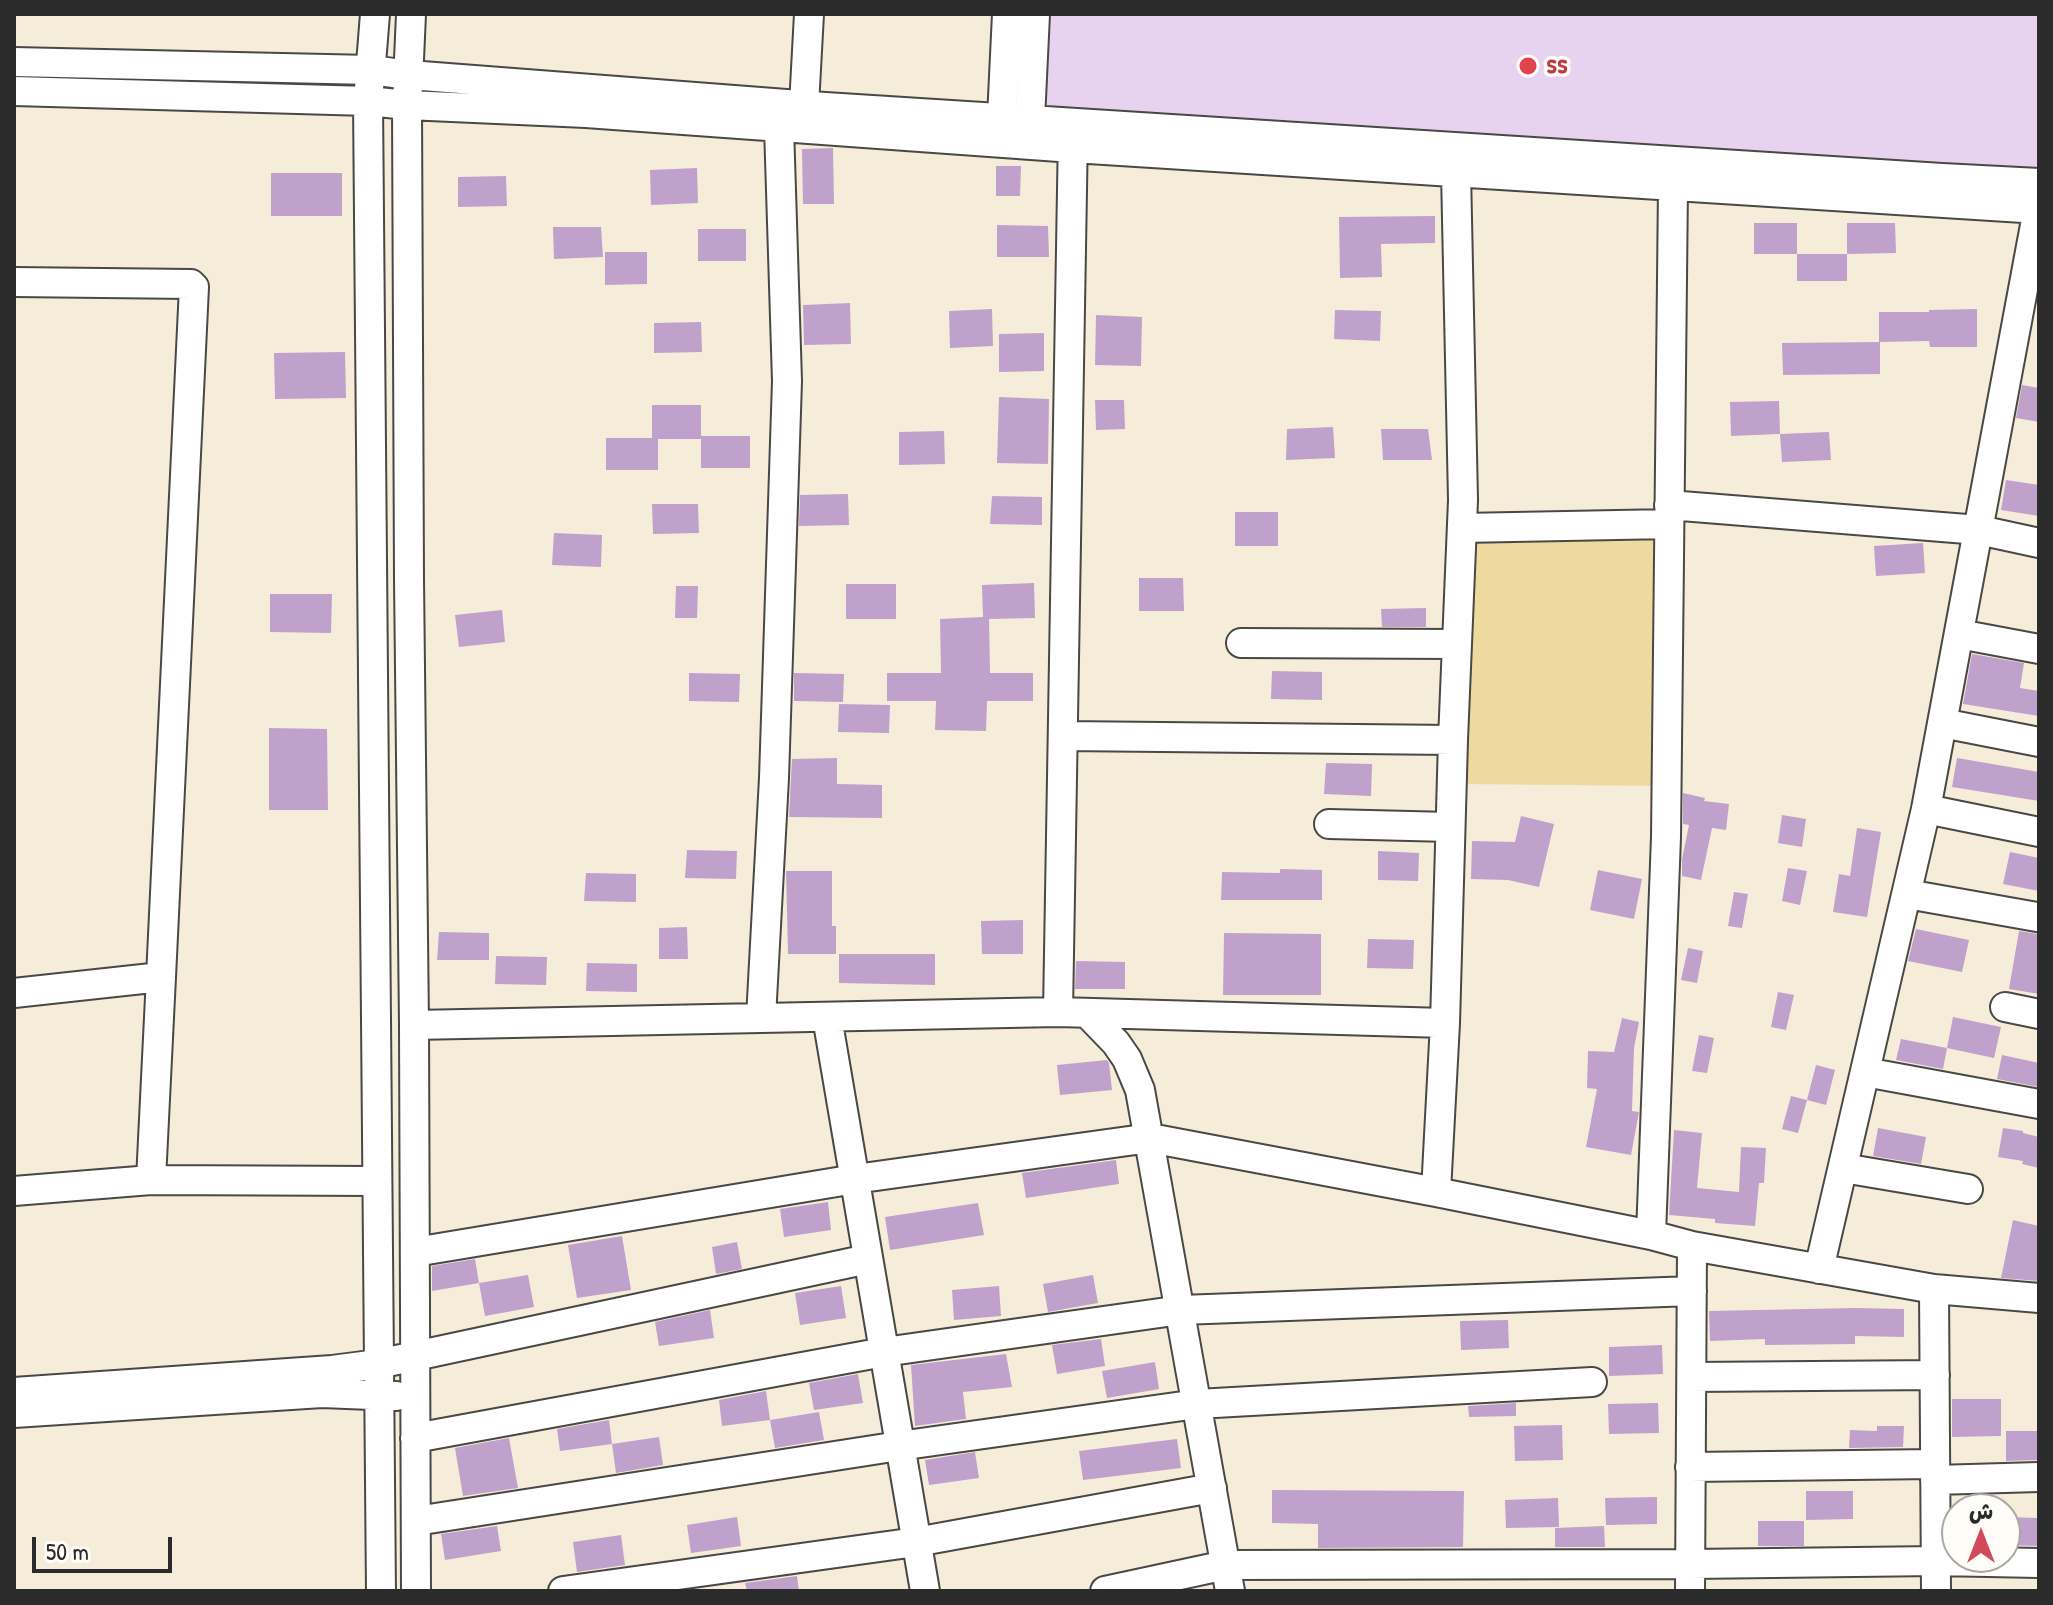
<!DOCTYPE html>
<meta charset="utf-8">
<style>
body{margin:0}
#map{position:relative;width:2053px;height:1605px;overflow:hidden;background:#f5edd9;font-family:"Patrick Hand","Playpen Sans Arabic",sans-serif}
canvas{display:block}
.frame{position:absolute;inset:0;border:16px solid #2b2b2b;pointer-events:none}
.north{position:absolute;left:1941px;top:1493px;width:80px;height:80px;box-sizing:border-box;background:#fdfcf7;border:2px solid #a9a8a5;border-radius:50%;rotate:0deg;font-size:22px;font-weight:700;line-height:32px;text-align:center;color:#2b2b2b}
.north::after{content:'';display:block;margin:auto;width:28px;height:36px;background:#d1495b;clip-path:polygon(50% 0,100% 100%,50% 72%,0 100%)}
.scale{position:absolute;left:32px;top:1537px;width:140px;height:36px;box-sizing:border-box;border:4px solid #2b2b2b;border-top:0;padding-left:10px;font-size:24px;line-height:28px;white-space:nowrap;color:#2b2b2b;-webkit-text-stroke:6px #fdfcf7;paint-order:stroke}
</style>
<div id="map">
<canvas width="2053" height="1605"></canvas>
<div class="frame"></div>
<div class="north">ش</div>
<div class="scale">50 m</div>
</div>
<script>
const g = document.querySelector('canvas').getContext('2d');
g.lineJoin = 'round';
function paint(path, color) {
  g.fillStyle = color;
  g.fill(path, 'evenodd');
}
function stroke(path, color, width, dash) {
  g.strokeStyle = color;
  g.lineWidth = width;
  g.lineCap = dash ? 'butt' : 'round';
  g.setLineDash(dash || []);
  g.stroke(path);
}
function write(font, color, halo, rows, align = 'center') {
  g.font = font + ' "Patrick Hand",sans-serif';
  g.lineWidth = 7;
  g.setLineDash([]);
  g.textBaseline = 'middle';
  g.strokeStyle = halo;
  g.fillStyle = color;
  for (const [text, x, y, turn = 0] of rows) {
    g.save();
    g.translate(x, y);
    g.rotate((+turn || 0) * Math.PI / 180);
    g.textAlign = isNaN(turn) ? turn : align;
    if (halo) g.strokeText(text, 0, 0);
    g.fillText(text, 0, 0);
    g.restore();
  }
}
paint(new Path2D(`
 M1032 14H2039V202L1002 118Z`), '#e7d2ef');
paint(new Path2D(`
 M1669 524 1664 786 1457 784 1462 528Z`), '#eeda9e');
paint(new Path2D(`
 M833 148 834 204H803L802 149Z
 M996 166H1021L1020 196H996Z
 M697 168 698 203 651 205 650 170Z
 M271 173H342V216H271Z
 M506 176 507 206 458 207V177Z
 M1435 216V243L1381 244 1382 277 1340 278 1339 217Z
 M1754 223H1797V254H1754Z
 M1847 223H1895L1896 253 1847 254Z
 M997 225 1048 226 1049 257H997Z
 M553 227H601L603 257 554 259Z
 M698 229H746V261H698Z
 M605 252H647V284L605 285Z
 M1797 254H1847V281H1797Z
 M850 303 851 344 804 345 803 305Z
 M992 309 993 346 950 348 949 311Z
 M1977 309V347H1930L1929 341 1879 342V312H1929V310Z
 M1335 310 1381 311 1380 341 1334 339Z
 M1096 315 1142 317 1141 366 1095 365Z
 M701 322 702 352 654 353V323Z
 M1044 333V371L999 372V334Z
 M1880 342V374L1783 375 1782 343Z
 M345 352 346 398 275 399 274 353Z
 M2022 385 2039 388V422L2016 418Z
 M999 397 1049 399 1048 464 997 463Z
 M1095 400H1124L1125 429 1096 430Z
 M1779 401 1780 434 1731 436 1730 402Z
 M652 405H701V436H750V468H701V439H658V470H606V438H652Z
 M1333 427 1335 458 1286 460 1287 429Z
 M1381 429H1428L1432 460H1383Z
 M944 431 945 464 899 465V432Z
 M1829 432 1831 460 1782 462 1780 434Z
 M2006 480 2039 485V516L2001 510Z
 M848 494 849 525 799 526 800 495Z
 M992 496 1042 497V525L990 524Z
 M652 504H698L699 533 653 534Z
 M1235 512H1278V546H1235Z
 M554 533 602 535 601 567 552 565Z
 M1923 543 1925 573 1876 576 1874 546Z
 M1139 578H1183L1184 611H1139Z
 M1034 583 1035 618 989 619 990 673H1033V701H987L986 731 935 730 936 701H887V673H941L940 619 983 617 982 585Z
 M846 584H896V619H846Z
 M676 586H698L697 618H675Z
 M270 594H332L331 633 270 632Z
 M1426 608V627H1382L1381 609Z
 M502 610 505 642 459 647 455 615Z
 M1972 654 2024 663 2020 688 2039 691V716L1963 704Z
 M1272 671 1322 672V700L1271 699Z
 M689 673 740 674 739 702 689 701Z
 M794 673 844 674 843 702 794 701Z
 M839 704 890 705 889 733 838 732Z
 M269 728 327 729 328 810H269Z
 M837 758V784L882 785V818L789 817 792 759Z
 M1957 758 2039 772V801L1952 787Z
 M1326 763 1372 764 1371 796 1324 794Z
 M1683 793 1705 798 1704 801 1729 804 1726 830 1712 828 1701 880 1682 876V859L1689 825 1683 824Z
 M1782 815 1806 819 1802 847 1778 843Z
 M1521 816 1554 824 1539 887 1508 880 1471 879 1472 841 1515 842Z
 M1857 828 1881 832 1867 917 1833 912 1839 874 1850 876Z
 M687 850 737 851 736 879 685 878Z
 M1378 851 1419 853 1418 881 1378 880Z
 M2010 852 2039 858V891L2003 884Z
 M1788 868 1807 871 1800 905 1782 901Z
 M1280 869 1322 870V900H1221L1222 872 1280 873Z
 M1598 870 1642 879 1634 919 1590 910Z
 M786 871H832V926H836V954H788Z
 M586 873 636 874V902L584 901Z
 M1734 892 1748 894 1742 928 1728 926Z
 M1023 920V954H982L981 921Z
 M687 927 688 959H659V928Z
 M1916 929 1969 940 1962 972 1908 961Z
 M2019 931 2039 934V994L2009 989Z
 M439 932 489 933V960H437Z
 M1224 933 1321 934V995H1223Z
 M1368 939 1414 940 1413 969 1367 968Z
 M1688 948 1703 951 1697 983 1681 980Z
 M839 954H935V985L839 983Z
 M496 956 547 957 546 985 495 984Z
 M1076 961 1125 962V989H1075Z
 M587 963 637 964V992L586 991Z
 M1778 992 1794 995 1786 1030 1771 1027Z
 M1953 1017 2001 1027 1994 1058 1947 1048Z
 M1622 1018 1639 1022 1634 1048 1632 1111 1639 1112 1631 1155 1586 1147 1597 1089 1587 1088 1588 1051 1614 1052Z
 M1699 1035 1714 1038 1707 1073 1692 1071Z
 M1901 1039 1947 1048 1943 1069 1896 1060Z
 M2002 1055 2039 1063V1087L1997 1079Z
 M1107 1060 1109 1063 1112 1090 1060 1095 1057 1065Z
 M1816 1065 1835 1070 1826 1105 1807 1100Z
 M1791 1096 1807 1100 1798 1133 1782 1129Z
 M1878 1128 1926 1137 1921 1164 1873 1156Z
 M2003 1128 2023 1131V1133L2039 1137V1168L2022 1164 2023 1161 1998 1157Z
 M1674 1130 1702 1133 1697 1188 1739 1192 1741 1147 1766 1148 1764 1183H1759L1755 1226 1715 1223V1219L1669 1215Z
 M1116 1160 1119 1184 1026 1198 1022 1173Z
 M828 1202 831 1230 784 1237 780 1209Z
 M978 1203 984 1235 890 1250 885 1217Z
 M2013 1220 2039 1226V1281L2001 1278Z
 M622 1236 631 1290 577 1298 568 1245Z
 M737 1242 742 1269 716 1274 712 1247Z
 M475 1259 479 1283 432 1291V1266Z
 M528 1275 534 1307 485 1316 479 1283Z
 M1093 1275 1098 1303 1048 1312 1043 1284Z
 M841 1286 846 1318 800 1325 795 1293Z
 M999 1286 1001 1316 954 1320 952 1290Z
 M1855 1308 1904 1309V1337L1855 1336V1344L1765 1345V1339L1710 1341 1709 1311Z
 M710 1310 714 1338 659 1346 655 1322Z
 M1508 1320 1509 1348 1461 1350 1460 1321Z
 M1101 1339 1105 1366 1057 1374 1052 1345Z
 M1662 1345 1663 1374 1609 1376V1347Z
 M1006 1354 1012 1387 963 1392 966 1419 915 1426 911 1365Z
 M1155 1362 1159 1389 1107 1398 1102 1371Z
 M858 1374 863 1403 814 1410 809 1383Z
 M766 1391 770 1420 722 1426 719 1400Z
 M1952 1399H2001V1436L1952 1437Z
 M1516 1403V1416L1469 1417 1468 1406Z
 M1658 1403 1659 1433 1609 1434 1608 1404Z
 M819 1412 824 1440 775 1448 770 1420Z
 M609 1420 612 1444 560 1451 557 1429Z
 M1562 1425 1563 1460 1515 1461 1514 1426Z
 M1877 1426H1904L1903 1447 1849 1448 1850 1430 1877 1431Z
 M2006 1431H2039V1460L2006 1461Z
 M659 1437 663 1465 616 1473 612 1444Z
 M509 1438 518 1488 463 1496 455 1448Z
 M1177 1439 1181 1468 1083 1480 1079 1451Z
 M975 1452 979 1478 929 1485 925 1460Z
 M1272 1490 1464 1491 1463 1547 1318 1548V1524L1272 1523Z
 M1806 1491H1853V1519L1806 1520Z
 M1657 1497V1524L1606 1525 1605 1498Z
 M1558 1498 1559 1527 1506 1528 1505 1500Z
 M737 1517 741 1546 691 1553 687 1525Z
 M2006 1517 2039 1518V1546L2005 1545Z
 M1758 1521H1804V1546H1758Z
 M497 1526 501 1551 445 1560 441 1534Z
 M1604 1526 1605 1547H1555V1528Z
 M621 1535 625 1565 577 1572 573 1542Z
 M797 1576 799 1591H747L745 1583Z`), '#c0a1cb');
const minor = new Path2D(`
 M375 14 368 101 381 1591
 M411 14 407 105 409 579 414 1025 416 1591
 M14 62 371 70 409 75 825 107 1942 178 2039 183
 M14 91 368 101 407 105 586 113 1073 148 2039 209
 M1002 118 1007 14
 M1030 120 1035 14
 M803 124 809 14
 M14 282 191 284 194 287 161 977 14 993
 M1669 505 1979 530 2039 543
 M1462 528 1669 524
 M1959 634 2039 649
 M1241 643 1456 644
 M1942 723 2039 742
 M1064 736 1453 740
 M1926 809 2039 832
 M1329 824 1450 827
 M1907 894 2037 917
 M2005 1007 2039 1014
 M1058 1012 1073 131
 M1087 1013 1116 1043 1127 1059 1140 1090 1230 1591
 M827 1017 925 1591
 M761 1018 774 778 787 381 779 127
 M414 1025 1058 1012 1445 1023
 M1865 1072 2039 1104
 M1843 1168 1968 1189
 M151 1180 161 977
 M14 1191 151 1180 376 1181
 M1436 1192 1445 1023 1453 740 1463 500 1456 172
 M1651 1235 1666 837 1673 186
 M415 1252 855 1179 1150 1138 1436 1192 1651 1235 1692 1246 1934 1289 2039 1298
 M1819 1269 1926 809 2038 209
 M1934 1289 1936 1591
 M1692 1377 1935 1375
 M14 1392 332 1370 378 1364 868 1259
 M14 1413 322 1393 396 1396
 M415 1438 884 1352 1181 1310 1692 1291
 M1690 1467 1934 1464
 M1935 1480 2039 1477
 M416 1521 899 1446 1197 1404 1592 1382
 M563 1591 916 1542 1212 1488
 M1105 1591 1226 1565 1691 1564 1937 1561 2039 1563
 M1690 1591 1692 1246`);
stroke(minor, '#494845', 32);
stroke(minor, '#fff', 28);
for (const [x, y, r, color] of [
 [1528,66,10,"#e0444e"]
]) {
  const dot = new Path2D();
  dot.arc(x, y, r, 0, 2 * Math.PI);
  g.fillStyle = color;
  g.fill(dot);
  stroke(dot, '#fdfcf7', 3);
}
write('bold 28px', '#be3a42', '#fdfcf7', [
 ["ss",1546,66]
], 'left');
</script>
